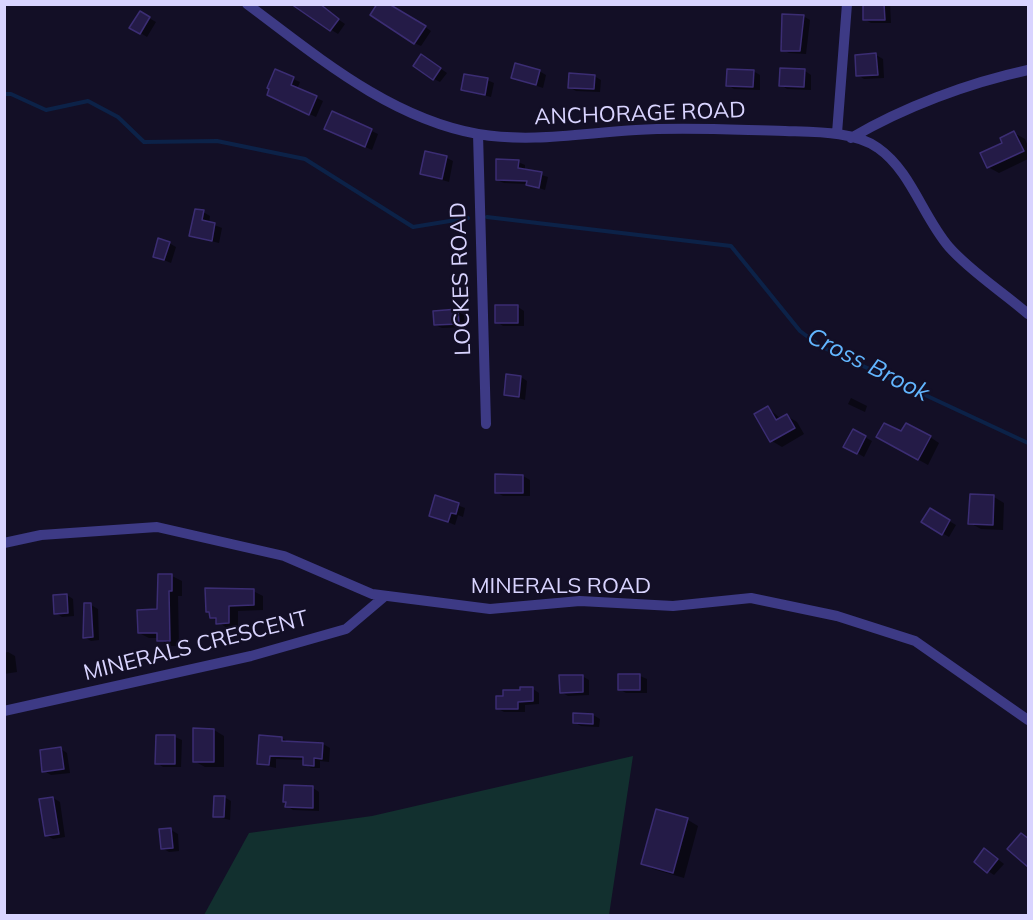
<!DOCTYPE html>
<style>
body{margin:0}
#map{position:relative;width:1033px;height:920px;overflow:hidden;background:#130f26;font-family:Mulish,sans-serif}
canvas{display:block}
.frame{position:absolute;inset:0;border:6px solid #d9d4ff;pointer-events:none}
</style>
<div id="map">
<canvas width="1033" height="920"></canvas>
<div class="frame"></div>
</div>
<script>
const g = document.querySelector('canvas').getContext('2d');
g.lineJoin = 'round';
function paint(path, color) {
  g.fillStyle = color;
  g.fill(path, 'evenodd');
}
function stroke(path, color, width, dash) {
  g.strokeStyle = color;
  g.lineWidth = width;
  g.lineCap = dash ? 'butt' : 'round';
  g.setLineDash(dash || []);
  g.stroke(path);
}
function write(font, color, halo, rows, align = 'center') {
  g.font = font + ' Mulish,sans-serif';
  g.lineWidth = 4.5;
  g.setLineDash([]);
  g.textBaseline = 'middle';
  g.strokeStyle = halo;
  g.fillStyle = color;
  for (const [text, x, y, turn = 0] of rows) {
    g.save();
    g.translate(x, y);
    g.rotate((+turn || 0) * Math.PI / 180);
    g.textAlign = isNaN(turn) ? turn : align;
    if (halo) g.strokeText(text, 0, 0);
    g.fillText(text, 0, 0);
    g.restore();
  }
}
paint(new Path2D(`
 M633 756 609 915H204L249 833 372 816Z`), '#12302f');
paint(new Path2D(`
 M316 4 345 24 338 34 306 14Z
 M865 4H890L891 23H871L864 19Z
 M140 13 156 22 147 37 131 27Z
 M803 16 810 20 806 54 789 53 783 50Z
 M412 18 431 31 421 46 414 43Z
 M876 55 883 59 884 78 864 79 858 75Z
 M428 60 447 73 440 82 434 79Z
 M539 71 546 75 543 88 513 78Z
 M753 71 760 75V90L734 89 728 85Z
 M805 71 811 75V90L787 89 781 85Z
 M594 76 601 80 600 92 576 91 569 87Z
 M293 79 300 82 297 89 323 101 316 117 275 98Z
 M487 80 494 83 491 97 463 90Z
 M333 113 378 134 372 150 332 132Z
 M1014 133 1025 139 1028 146V159L999 173 988 167Z
 M447 158 453 161 449 182 422 174Z
 M518 162 525 165V170L548 177 545 190 527 184 504 183 497 180Z
 M203 212 210 216 209 223 222 228 219 243 191 236Z
 M169 243 176 247 171 263 154 256Z
 M518 307 524 311V326H503L497 322Z
 M457 311 464 315 465 327 442 328 435 325Z
 M521 377 527 381 525 400 505 394Z
 M851 398 867 406 865 412 848 404Z
 M768 408 781 419 787 416 797 422 804 434 782 447 772 441Z
 M854 431 872 441 864 457 846 446Z
 M878 437H930L939 443 928 465Z
 M523 476 530 480V496H503L496 492Z
 M436 497 465 508 463 517 458 515 455 525 431 515Z
 M994 497 1004 503 1003 530 981 529 970 523Z
 M930 510 956 525 949 537 923 522Z
 M172 576 182 581V596H178L179 646H168L159 638H149L139 633 159 611Z
 M253 591 263 596V610L238 611V628H227L211 617 207 611Z
 M67 595 73 599 74 616 62 617 56 613Z
 M91 605 98 609 99 640 91 641 84 637Z
 M8 652 15 656 17 672 4 674V653Z
 M582 676 589 680V695L568 696 561 692Z
 M640 676 647 679V693H626L619 689Z
 M533 689 539 693V704L525 705V712H504L497 708 505 697V691Z
 M593 715 600 719 599 727 581 726 574 722Z
 M214 730 224 736V767H205L194 761Z
 M175 737 182 740 181 767H163L157 763Z
 M282 738 290 743 323 744 330 748 329 762 320 761V768H311L305 764V760L276 759V768L258 764Z
 M61 749 67 753 70 773 51 775 44 771Z
 M285 787 313 788 319 792V811L293 810 287 806 284 801Z
 M224 797 231 801 230 820 214 816Z
 M53 798 60 802 65 837 53 839 46 835Z
 M657 811 688 820 698 826 684 878 653 869 643 863Z
 M171 830 178 834 179 851 169 852 162 848Z
 M991 854 1004 864 994 875 988 871Z`), '#0007');
stroke(new Path2D(`
 M4 94H11L46 110 88 101 118 117 144 142 217 141 305 159 413 227 468 218
 M487 217 731 246 800 331 820 346 1028 443`), '#0c2248', 4);
const building = new Path2D(`
 M291 4H320L339 19 330 31Z
 M377 4H389L426 26 414 44 370 15Z
 M863 4H884L885 20H863Z
 M140 11 150 17 140 34 129 28Z
 M782 14 804 15 800 51H781Z
 M876 53 878 75 856 76 855 55Z
 M421 54 441 68 433 80 413 66Z
 M515 63 540 70 536 85 511 78Z
 M780 68 805 69 804 87 779 86Z
 M275 69 294 77 291 85 317 96 309 115 267 95 269 89 267 88Z
 M727 69 754 70 753 87 726 86Z
 M569 73 595 75 594 89 568 88Z
 M464 74 488 78 485 95 461 90Z
 M332 111 372 129 365 147 324 129Z
 M1014 131 1024 151 987 168 980 153 1002 143 1000 138Z
 M425 151 447 156 442 179 420 174Z
 M496 159 519 160 518 168 542 172 539 188 526 185 527 181 496 180Z
 M195 209 204 210 202 220 215 223 212 241 189 236Z
 M158 238 170 242 164 260 153 257Z
 M495 305H518V323H495Z
 M458 309 459 324 434 325 433 311Z
 M506 374 521 376 519 397 504 395Z
 M768 406 776 420 787 414 795 428 770 442 754 414Z
 M884 423 901 431 906 423 931 436 918 460 876 437Z
 M853 429 866 436 857 454 843 447Z
 M495 474 523 475V493H495Z
 M970 494 994 495 993 525 968 524Z
 M435 495 459 503 456 514 451 513 448 522 429 516Z
 M930 508 950 520 942 535 921 522Z
 M158 574H172V591H169L170 641H157V633H138L137 610 157 609Z
 M205 588 254 589V605L229 606V623L216 624V618H210L209 612H206Z
 M67 594 68 613 54 614 53 595Z
 M84 603H91L93 637 83 638Z
 M618 674H640V690H618Z
 M559 675H583V692L560 693Z
 M520 687H533V701L518 702V709H496V696H503V690H520Z
 M573 713 593 714V724L573 723Z
 M193 728 214 729V762H193Z
 M156 735H175V764H155Z
 M259 735 282 737V741L323 743 322 759 314 758V766L303 765V757L270 756 269 765 257 764Z
 M61 747 64 769 42 772 40 750Z
 M284 785 313 786V808L285 807 286 802H283Z
 M214 796H225L224 817H213Z
 M53 797 59 834 45 836 39 799Z
 M656 809 688 818 673 873 641 864Z
 M171 828 173 848 161 849 159 829Z
 M1021 833 1029 839V868L1007 849Z
 M984 848 998 859 987 873 974 862Z`);
paint(building, '#241b47');
stroke(building, '#3b2d73', 1.5);
stroke(new Path2D(`
 M247 4C317 56 389 118 478 134 531 143 583 133 636 130 686 127 736 130 785 131 813 132 855 131 878 148 911 171 923 217 949 247 971 272 1003 292 1028 314
 M837 133 847 4
 M478 134 486 424
 M851 138C904 107 968 83 1028 70
 M4 543 41 535 157 527 284 556 372 594 490 609 580 601 673 606 751 598 837 616 915 641 1028 720
 M4 711 251 656 346 629 385 596`), '#3d3a85', 10);
write('22px', '#d9d4ff', '#130f26', [
 ["ANCHORAGE ROAD",640,114,-2],
 ["LOCKES ROAD",461,279,-92],
 ["MINERALS ROAD",561,586],
 ["MINERALS CRESCENT",196,646,-14]
]);
write('italic 24px', '#62b6ff', '#130f26', [
 ["Cross Brook",868,365,27]
]);
</script>
